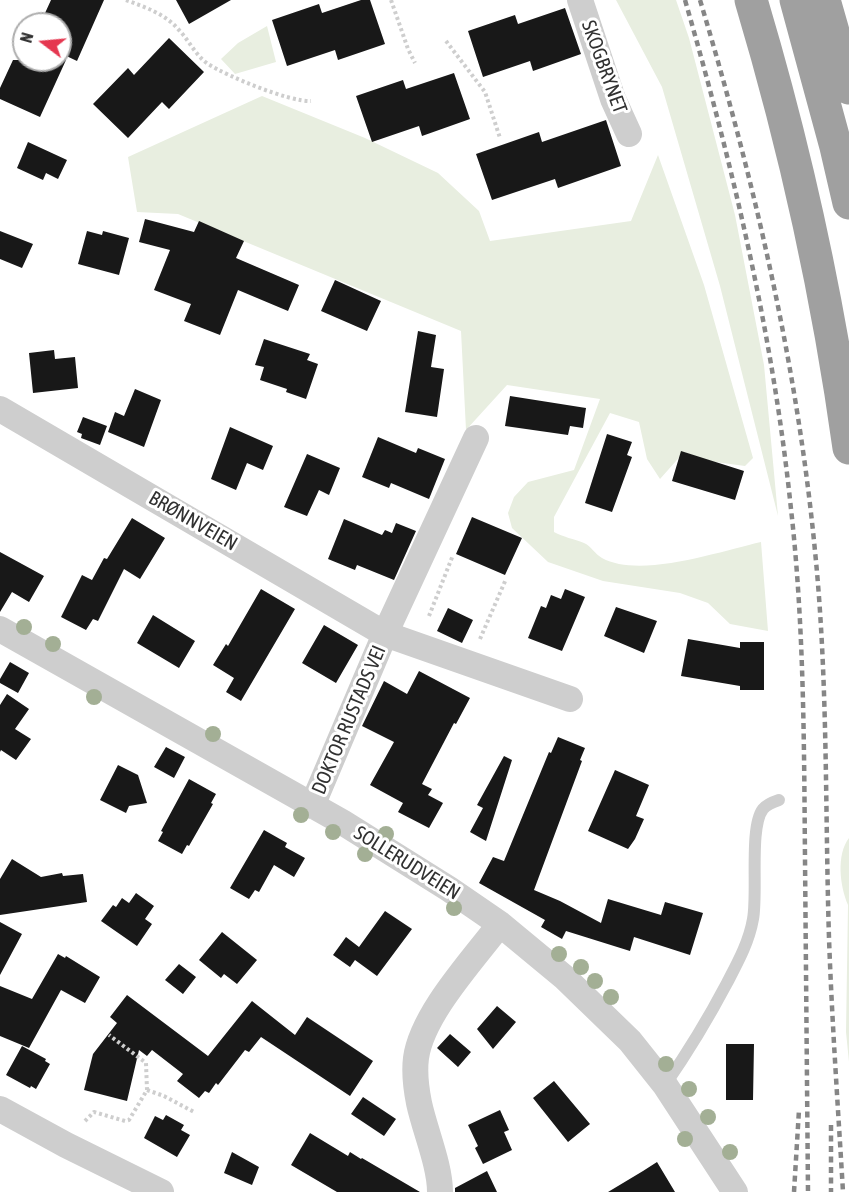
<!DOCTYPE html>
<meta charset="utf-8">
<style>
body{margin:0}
#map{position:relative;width:849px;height:1192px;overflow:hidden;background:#fff;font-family:"Asap Condensed",sans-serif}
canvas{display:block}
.north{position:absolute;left:12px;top:12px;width:60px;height:60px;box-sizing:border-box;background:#fff;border:2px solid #adadad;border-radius:50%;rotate:286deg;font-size:16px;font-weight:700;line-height:24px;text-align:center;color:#313131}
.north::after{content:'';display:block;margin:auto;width:21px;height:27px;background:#e53750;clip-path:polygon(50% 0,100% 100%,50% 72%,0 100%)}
</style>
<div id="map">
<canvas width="849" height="1192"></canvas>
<div class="north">N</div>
</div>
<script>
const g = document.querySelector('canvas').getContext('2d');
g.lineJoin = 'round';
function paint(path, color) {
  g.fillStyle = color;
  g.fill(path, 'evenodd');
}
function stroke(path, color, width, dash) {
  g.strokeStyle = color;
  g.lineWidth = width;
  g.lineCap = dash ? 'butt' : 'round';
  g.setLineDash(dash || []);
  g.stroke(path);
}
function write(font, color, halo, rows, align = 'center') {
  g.font = font + ' "Asap Condensed",sans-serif';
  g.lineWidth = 6;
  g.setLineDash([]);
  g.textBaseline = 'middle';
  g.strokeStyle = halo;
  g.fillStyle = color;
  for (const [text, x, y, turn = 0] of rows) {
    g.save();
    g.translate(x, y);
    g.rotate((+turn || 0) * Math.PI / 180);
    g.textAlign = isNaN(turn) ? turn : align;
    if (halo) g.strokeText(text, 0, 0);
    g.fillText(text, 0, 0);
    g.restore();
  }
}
paint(new Path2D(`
 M616 0H676L689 38 735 215 764 365 778 516 720 286 662 87Z
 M267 26 276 62 235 74 221 59 238 43Z
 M262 96 365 138 438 173 479 211 490 241 631 221 658 155 704 285 753 458 745 466 708 461 684 452 660 479 647 459 639 422 610 413 554 517V532C563 537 574 539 584 543 591 546 595 554 602 558 640 579 721 551 761 542L768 631 730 624 708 603 680 593 603 581 548 562 512 528 508 513 514 497 528 482 574 470 600 399 507 385 466 430 461 331 178 214 137 212 128 157Z
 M849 838V1062L846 1032 848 905C840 886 836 855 849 838Z`), '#e8eee0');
paint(new Path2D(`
 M51 0H104L77 61 60 53V24H40Z
 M176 0H231L189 24Z
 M361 0H370L385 44 338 60 335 50 287 66 272 20 319 4 322 13Z
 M565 8 581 54 533 71 530 61 483 77 468 31 515 15 518 24Z
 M169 38 204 72 169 109 162 102 128 138 93 104 128 68 134 75Z
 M13 60H66L40 117 0 99V88Z
 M454 73 470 119 422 136 419 126 372 142 356 96 403 80 406 89Z
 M606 120 621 166 558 188 555 179 492 200 476 154 539 132 542 142Z
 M28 142 67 160 58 179 46 173 43 180 17 168Z
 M145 219 194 232 199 221 244 241 236 258 299 285 288 311 238 290 220 335 184 321 191 304 154 290 170 250 139 242Z
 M0 231 33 244 22 268 0 259Z
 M87 231 102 235 103 231 129 238 119 275 78 264Z
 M335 280 381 301 367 331 321 311Z
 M418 331 436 335 431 367 444 369 437 417 405 412Z
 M264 339 310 354 307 360 318 364 306 399 286 392 287 389 260 380 264 367 255 365Z
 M54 350 55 359 75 357 78 388 33 393 29 353Z
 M135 389 161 400 144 447 108 432 115 412 124 416Z
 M510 396 586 408 583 428 570 426 568 435 505 426Z
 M83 417 107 426 100 445 81 438 82 434 77 432Z
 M230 427 273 446 263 470 247 463 236 490 211 479Z
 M607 434 632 442 627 455 632 457 612 512 585 503Z
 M378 437 416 453 418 448 445 459 429 499 391 483 389 488 362 477Z
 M681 451 744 471 735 500 672 481Z
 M307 454 340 468 329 495 319 490 307 516 284 507Z
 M472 517 522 538 505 575 456 554Z
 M132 518 165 538 140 579 124 569 98 621 93 619 86 630 61 617 82 575 92 580 104 558 107 559Z
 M344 519 382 535 385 530 392 533 396 523 416 531 394 580 357 565 355 570 328 559Z
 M0 552 44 576 29 602 12 592 0 612Z
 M261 589 295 609 241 701 226 692 234 678 213 665 226 644 228 646Z
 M565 589 585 597 562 651 528 638 541 606 546 608 551 595 561 599Z
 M616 607 657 621 644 653 604 636Z
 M448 608 473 620 462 643 437 631Z
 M153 615 195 641 179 668 137 643Z
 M324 625 358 645 336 683 302 663Z
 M688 639 740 648V642H764V690H740V686L681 676Z
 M10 662 29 673 18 693 0 683V679Z
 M419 671 470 698 456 724 454 723 422 784 432 789 428 795 443 803 429 828 398 812 403 803 370 785 394 742 362 726 384 681 407 694Z
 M7 694 29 709 15 729 31 739 16 760 1 750 0 752V705Z
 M558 737 585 748 580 760 582 761 534 890 560 901 601 923 608 899 661 915 665 902 703 913 690 955 634 937 630 951 566 931 562 939 541 927 545 920 479 883 493 857 504 861 549 752 551 753Z
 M166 747 185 757 174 778 154 767Z
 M504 756 512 760 486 841 470 832 483 808 477 805Z
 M118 765 138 775 147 803 129 806 126 813 100 800Z
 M615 770 649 785 636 816 644 819 635 839 628 849 588 831Z
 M189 779 216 794 211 803 213 804 189 846 187 845 182 854 158 841 163 832 161 831Z
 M264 830 287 843 285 847 305 858 294 877 274 865 259 892 255 890 249 899 230 888Z
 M12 859 41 877 62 873 63 876 83 874 87 902 0 915V879Z
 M136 893 154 906 145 919 152 924 137 946 101 921 113 905 116 907 122 898 129 903Z
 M385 911 412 929 377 976 355 960 350 967 333 955 346 937 359 947Z
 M0 922 22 934 0 975Z
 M222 932 257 960 237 984 224 974 221 978 199 960Z
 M58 954 65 958 66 956 100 977 85 1003 61 990 29 1048 0 1036V986L32 999Z
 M179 964 196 977 183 994 165 980Z
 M127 995 208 1056 252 1001 295 1035 307 1017 373 1061 350 1096 261 1037 249 1052 245 1050 218 1085 216 1083 209 1093 205 1091 199 1098 177 1081 183 1074 152 1050 147 1056 139 1050 127 1101 84 1090 93 1054 117 1023 110 1017Z
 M497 1006 516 1022 493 1049 477 1029Z
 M450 1034 471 1052 458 1067 437 1048Z
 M726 1044H754L753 1100H726Z
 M22 1046 46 1059 45 1061 50 1064 36 1089 31 1086 30 1088 6 1075Z
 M554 1081 590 1124 568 1142 533 1098Z
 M363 1097 396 1119 384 1136 351 1114Z
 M500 1110 509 1130 504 1132 512 1150 483 1164 475 1148 478 1146 468 1125Z
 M166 1115 184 1125 181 1130 190 1135 177 1157 144 1138 155 1116 163 1120Z
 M310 1133 348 1156 350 1152 361 1159 362 1158 420 1192H337L291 1165Z
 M232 1152 259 1167 252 1185 224 1173Z
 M657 1162 675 1192H608L643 1171Z
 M487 1171 497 1192H455V1188Z`), '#181818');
stroke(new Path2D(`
 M126 0C145 7 165 14 178 29 189 40 195 55 208 64 227 76 289 102 311 101
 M391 0 408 49 415 63
 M446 41 485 92 500 138
 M429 616 453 555
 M480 639 506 579
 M147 1090 164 1096 194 1112
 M85 1121 94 1112 125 1121 129 1120 147 1090 146 1063 109 1035`), '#cecece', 4, [3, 3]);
stroke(new Path2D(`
 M665 1085C688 1052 708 1019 727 983 738 962 749 942 753 919 758 893 749 827 763 809 767 804 773 802 779 800`), '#cecece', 12);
stroke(new Path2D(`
 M580 0 613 99 629 134
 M0 409 385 634 570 699
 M0 629 342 822 449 889 500 924 564 977 630 1041 665 1085 735 1192
 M312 806 385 634 476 438
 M0 1109 66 1145 161 1192
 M440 1192C440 1165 425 1131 419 1103 416 1088 414 1074 416 1058 422 1014 473 960 500 924`), '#cecece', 26);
stroke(new Path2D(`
 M751 0C795 147 828 296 849 448
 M796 0 836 147 849 203
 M824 0 849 88`), '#a0a0a0', 33);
stroke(new Path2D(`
 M685 0C733 167 773 335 791 509 804 625 804 742 805 859 806 970 807 1081 808 1192
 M700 0C754 180 797 364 815 551 828 680 825 809 829 938 832 1023 838 1107 843 1192
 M831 1125V1192
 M794 1192 799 1110`), '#868686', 4.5, [6, 4.5]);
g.fillStyle = '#a3af95';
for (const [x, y] of [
 [24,627],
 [53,644],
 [94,697],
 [213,734],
 [301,815],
 [333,832],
 [386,834],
 [365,854],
 [454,908],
 [559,954],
 [581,967],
 [595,981],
 [611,997],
 [666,1064],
 [689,1089],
 [708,1117],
 [685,1139],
 [730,1152]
]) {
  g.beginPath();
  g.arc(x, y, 8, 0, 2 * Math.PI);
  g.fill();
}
write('20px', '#313131', '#fff', [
 ["SKOGBRYNET",604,67,70],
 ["BRØNNVEIEN",193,521,30],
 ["DOKTOR RUSTADS VEI",349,720,-67],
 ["SOLLERUDVEIEN",407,863,32]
]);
</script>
